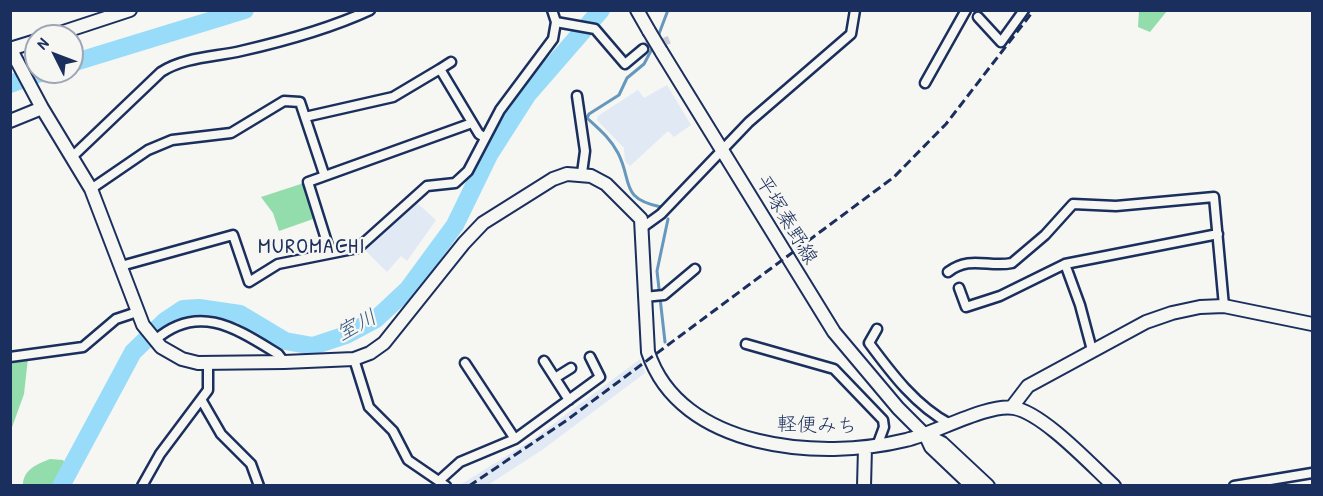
<!DOCTYPE html>
<meta charset="utf-8">
<style>
body{margin:0}
#map{position:relative;width:1323px;height:496px;overflow:hidden;background:#f6f6f2;font-family:"Patrick Hand",sans-serif}
canvas{display:block}
.frame{position:absolute;inset:0;border:12px solid #1b2f5e;pointer-events:none}
.north{position:absolute;left:24px;top:24px;width:60px;height:60px;box-sizing:border-box;background:#f6f6f2;border:2px solid #9ea6b7;border-radius:50%;rotate:312deg;font-size:16px;font-weight:700;line-height:24px;text-align:center;color:#1b2f5e}
.north::after{content:'';display:block;margin:auto;width:21px;height:27px;background:#1b2f5e;clip-path:polygon(50% 0,100% 100%,50% 72%,0 100%)}
</style>
<div id="map">
<canvas width="1323" height="496"></canvas>
<div class="frame"></div>
<div class="north">N</div>
</div>
<script>
const g = document.querySelector('canvas').getContext('2d');
g.lineJoin = 'round';
function paint(path, color) {
  g.fillStyle = color;
  g.fill(path, 'evenodd');
}
function stroke(path, color, width, dash) {
  g.strokeStyle = color;
  g.lineWidth = width;
  g.lineCap = dash ? 'butt' : 'round';
  g.setLineDash(dash || []);
  g.stroke(path);
}
function write(font, color, halo, rows, align = 'center') {
  g.font = font + ' "Patrick Hand","Klee One",sans-serif';
  g.lineWidth = 4.5;
  g.setLineDash([]);
  g.textBaseline = 'middle';
  g.strokeStyle = halo;
  g.fillStyle = color;
  for (const [text, x, y, turn = 0] of rows) {
    g.save();
    g.translate(x, y);
    g.rotate((+turn || 0) * Math.PI / 180);
    g.textAlign = isNaN(turn) ? turn : align;
    if (halo) g.strokeText(text, 0, 0);
    g.fillText(text, 0, 0);
    g.restore();
  }
}
paint(new Path2D(`
 M667 85 691 125 674 137 668 131 630 166 625 161 624 148 597 120 598 116 638 90 644 98Z
 M416 202 436 220 407 261 401 256 387 272 363 248Z
 M640 359 645 373 542 450 488 485H460L532 440Z`), '#e1e9f4');
paint(new Path2D(`
 M1139 11V10L1167 11 1150 32 1138 27Z
 M304 183 316 218 279 231 273 213 261 197Z
 M28 358 24 394 11 430V360Z
 M50 459 63 460 69 469 63 482 65 485H23C23 470 37 464 50 459Z`), '#93dcab');
stroke(new Path2D(`
 M657 39 668 10
 M654 45 644 64 627 78 619 95 589 114 587 118C599 129 610 138 618 153 633 182 619 198 661 207
 M665 342 657 271 668 219`), '#6697bc', 3);
stroke(new Path2D(`
 M72 63 245 10
 M10 84 43 72
 M61 486 133 352 165 321 183 309 199 308 240 314 285 341 313 346 346 335 376 319 408 289 455 225 489 155 528 94 601 10`), '#98dcfa', 18);
stroke(new Path2D(`
 M643 49 653 39 661 43 671 39`), '#caced4', 8, [8, 4]);
const street = new Path2D(`
 M978 17 1001 42 1024 10
 M556 22 595 29 625 64 643 49
 M440 69 451 62
 M925 83 966 10
 M577 96 585 151 582 173
 M305 117 393 97 440 69 479 134 484 137
 M72 157 161 72C184 57 215 57 241 51 285 41 329 29 370 10
 M91 189 148 150 172 140 231 133 284 101 300 102 324 174
 M643 227 661 214 749 122 851 34 855 10
 M330 252 308 182 472 123
 M1065 264 1080 305 1092 350
 M121 266 233 235 249 282 278 264 358 248 427 186 455 183 468 171 500 110 553 39 556 22 552 10
 M948 272C970 255 989 268 1012 263L1045 235 1073 204 1116 206 1214 197 1224 306
 M959 288 966 307 1000 296 1065 264 1218 234
 M644 297 664 295 695 269
 M877 329 869 343C892 374 916 406 950 424
 M155 340C199 302 237 329 278 354L284 362
 M746 344 834 369 883 420 884 427 877 446
 M10 357 83 347 116 319 137 312
 M354 359 369 407 393 431 408 460 446 486
 M544 361 569 400
 M465 363 515 439
 M555 378 571 368
 M202 401 221 434 251 464 259 486
 M440 480 460 462 515 439 600 377 590 357
 M142 486 160 454 208 390V363
 M1234 486 1312 473`);
const secondary = new Path2D(`
 M51 36 130 10
 M10 48 42 108 91 189 143 325 161 347 182 359 198 363 284 362 354 359 370 353 384 343 464 243 483 223 553 179 567 174 591 176 606 184 641 219 648 352C680 450 821 461 906 440 934 434 988 403 1014 408 1043 413 1091 465 1114 486
 M10 49 36 41
 M10 121 42 108
 M1012 407 1028 386 1146 322 1172 313 1200 307 1224 306 1312 324
 M864 486 865 448`);
const primary = new Path2D(`
 M637 10 649 31
 M661 51 834 332 898 408 924 434 942 443 988 486
 M925 434 931 447 972 486`);
stroke(street, '#1b2f5e', 13);
stroke(secondary, '#1b2f5e', 16);
stroke(primary, '#1b2f5e', 16);
stroke(street, '#f6f6f2', 8);
stroke(secondary, '#f6f6f2', 12);
stroke(primary, '#f6f6f2', 12);
stroke(new Path2D(`
 M469 486 567 420 894 177 946 124 1034 10`), '#1b2f5e', 3, [9, 4.5]);
const primaryBridge = new Path2D(`
 M649 31 661 51`);
stroke(primaryBridge, '#1b2f5e', 16, []);
stroke(primaryBridge, '#f6f6f2', 12);
write('20px', '#1b2f5e', '#f6f6f2', [
 ["平塚秦野線",786,220,59],
 ["軽便みち",817,426,2]
]);
g.letterSpacing = '1.5px';
write('21px', '#1b2f5e', '#f6f6f2', [
 ["MUROMACHI",312,247]
]);
g.letterSpacing = '0px';
write('italic 21px', '#3a5a85', '#f6f6f2', [
 ["室川",357,326,-28]
]);
</script>
